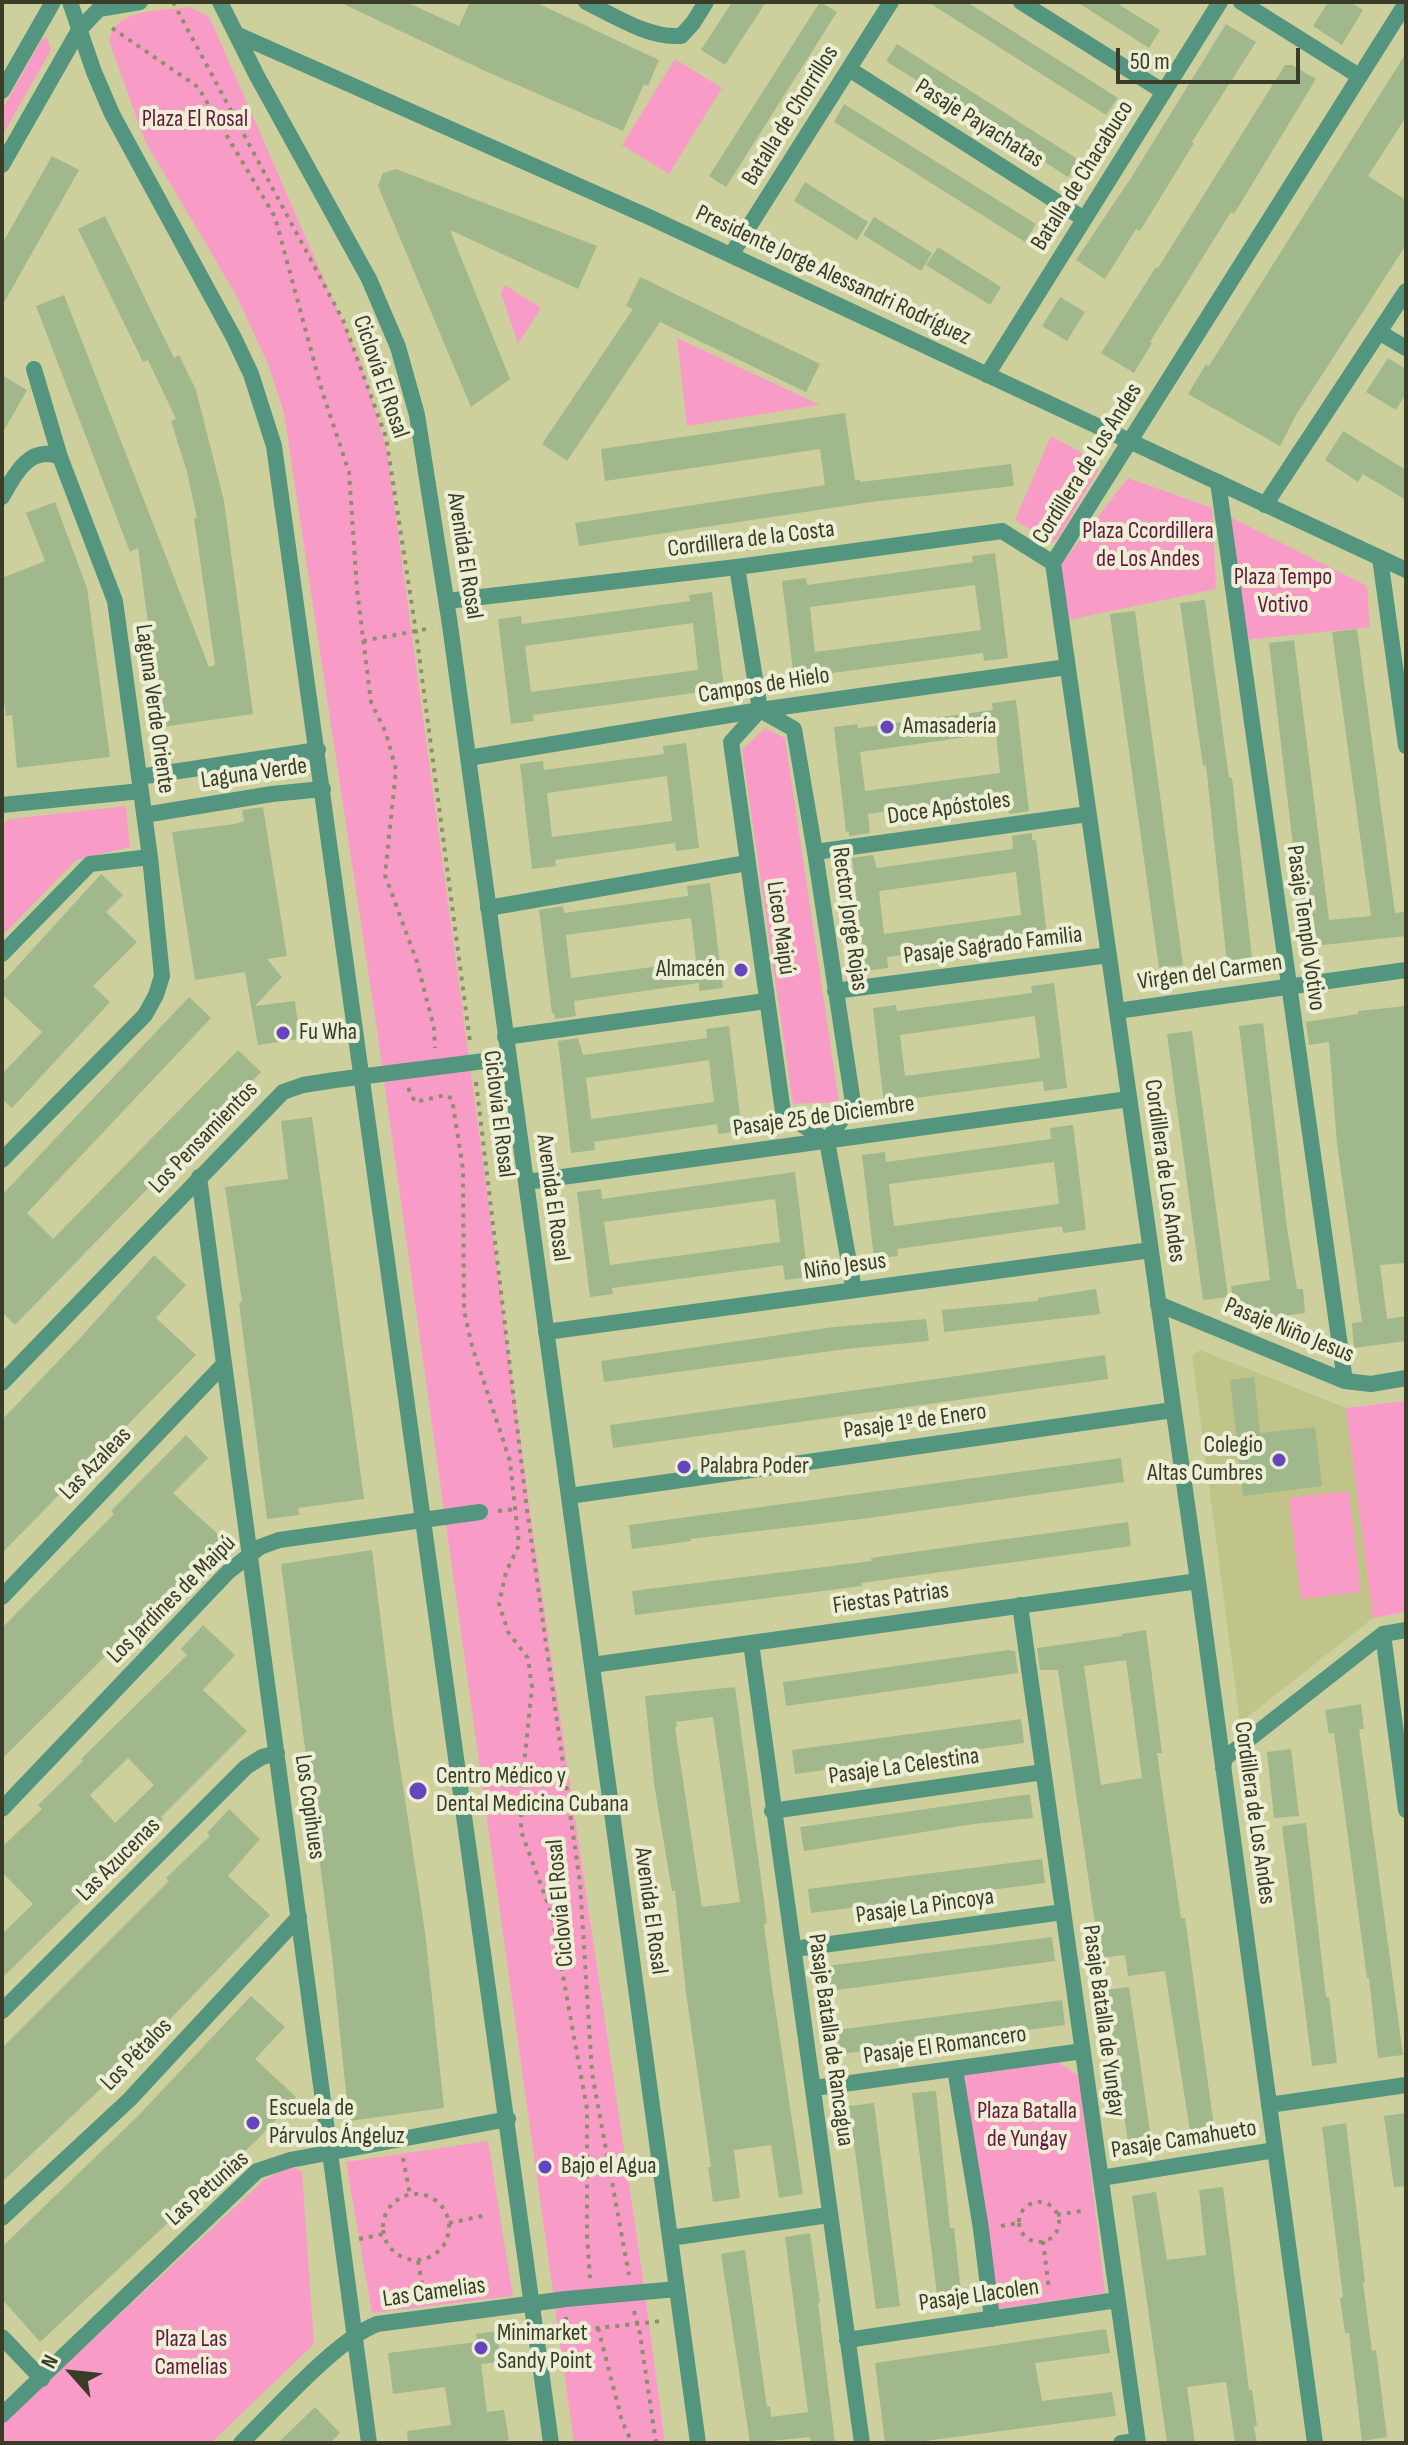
<!DOCTYPE html>
<meta charset="utf-8">
<style>
body{margin:0}
#map{position:relative;width:1408px;height:2445px;overflow:hidden;background:#cdd09d;font-family:"Sofia Sans Condensed",sans-serif}
canvas{display:block}
.frame{position:absolute;inset:0;border:4px solid #3b3c28;pointer-events:none}
.north{position:absolute;left:32px;top:2333px;width:80px;height:80px;-webkit-text-stroke:6px #edefd5;paint-order:stroke;rotate:297deg;font-size:22px;font-weight:700;line-height:32px;text-align:center;color:#3b3c28}
.north::after{content:'';display:block;margin:auto;width:28px;height:36px;background:#3b3c28;clip-path:polygon(50% 0,100% 100%,50% 72%,0 100%)}
.scale{position:absolute;left:1116px;top:48px;width:184px;height:36px;box-sizing:border-box;border:4px solid #3b3c28;border-top:0;padding-left:10px;font-size:24px;line-height:28px;white-space:nowrap;color:#3b3c28;-webkit-text-stroke:6px #edefd5;paint-order:stroke}
</style>
<div id="map">
<canvas width="1408" height="2445"></canvas>
<div class="frame"></div>
<div class="north">N</div>
<div class="scale">50 m</div>
</div>
<script>
const g = document.querySelector('canvas').getContext('2d');
g.lineJoin = 'round';
function paint(path, color) {
  g.fillStyle = color;
  g.fill(path, 'evenodd');
}
function stroke(path, color, width, dash) {
  g.strokeStyle = color;
  g.lineWidth = width;
  g.lineCap = dash ? 'butt' : 'round';
  g.setLineDash(dash || []);
  g.stroke(path);
}
function write(font, color, halo, rows, align = 'center') {
  g.font = font + ' "Sofia Sans Condensed",sans-serif';
  g.lineWidth = 8;
  g.setLineDash([]);
  g.textBaseline = 'middle';
  g.strokeStyle = halo;
  g.fillStyle = color;
  for (const [text, x, y, turn = 0] of rows) {
    g.save();
    g.translate(x, y);
    g.rotate((+turn || 0) * Math.PI / 180);
    g.textAlign = isNaN(turn) ? turn : align;
    if (halo) g.strokeText(text, 0, 0);
    g.fillText(text, 0, 0);
    g.restore();
  }
}
paint(new Path2D(`
 M1200 1350 1346 1408 1373 1618 1240 1723 1192 1356Z`), '#c1c489');
paint(new Path2D(`
 M189 7 208 16 213 25 362 366 387 450 533 1533 641 2265 665 2443H574L377 1030 284 413 268 364 236 295 145 141 109 41C111 35 112 28 118 24 134 9 168 10 189 7Z
 M47 37 51 50 2 136V110L42 39Z
 M675 59 722 88 669 174 622 145Z
 M505 285 541 308 518 344 501 293Z
 M677 338 820 405 687 426Z
 M1051 436 1095 460 1098 471 1058 538 1051 543 1015 520Z
 M1128 478 1212 508 1216 589 1063 621 1057 570Z
 M1228 516 1367 586 1370 627 1245 640Z
 M765 728 785 738 839 1102 793 1104 742 750Z
 M126 806 130 847 76 860 2 936V825L9 819Z
 M1406 1401V1612L1373 1618 1346 1408Z
 M1349 1491 1361 1592 1301 1599 1289 1498Z
 M1058 2062 1079 2076 1105 2293 997 2309 961 2076Z
 M488 2141 513 2296 372 2313 346 2162Z
 M289 2166 302 2171 314 2344 211 2443H2V2424L264 2180Z`), '#f89cc7');
paint(new Path2D(`
 M339 2H406L459 26 470 2H535L659 60 648 86 644 84 623 131 483 70Z
 M732 2H766L725 65 701 50Z
 M820 2 837 12 726 187 709 176Z
 M928 2H967L1118 98 1106 115Z
 M1077 2H1115L1160 30 1149 48Z
 M1328 2H1350L1363 10 1342 45 1313 26Z
 M1226 24 1256 42 1192 142 1194 143 1140 231 1136 229 1105 279 1076 260 1131 178Z
 M897 44 1079 160 1068 177 886 61Z
 M1406 53V117L1368 176 1406 200V245L1296 415 1280 446 1188 394 1206 364 1209 366Z
 M1285 65H1292L1316 79 1234 214 1231 212 1150 342 1152 343 1134 373 1101 353 1156 267 1158 268Z
 M844 104 1036 224 1025 242 834 122Z
 M52 156 79 170 2 306V244Z
 M396 169 597 246 578 289 450 230 510 379 471 407 378 186 383 173Z
 M805 182 868 222 857 240 794 201Z
 M105 216 174 358 179 355 196 390 224 501 253 714 162 727 138 548 130 552 36 306 64 295 209 667 215 665 194 518H197L187 472 171 421 176 419 148 360 143 362 78 229Z
 M874 217 932 253 921 271 863 235Z
 M938 247 1001 287 990 305 926 265Z
 M640 277 820 364 806 392 660 322 567 461 542 444 633 309 626 306Z
 M1060 297 1085 312 1067 341 1042 326Z
 M1388 358 1406 369V393L1396 410 1366 392Z
 M2 375 27 390 2 434Z
 M845 413 855 480H860V482L1011 464 1014 486 871 502 579 546 575 523 825 485 820 449 605 481 601 449Z
 M1343 431 1406 470V500L1363 474 1358 482 1325 460Z
 M55 502 87 588 110 757 17 768 12 715 6 716 2 685V578L45 561 26 513Z
 M995 553 1008 658 984 661 983 653 817 675 818 683 795 686 782 581 806 578 807 585 973 562 972 556ZM975 585 981 630 815 652 810 607Z
 M712 592 725 696 702 699 701 692 533 715 534 721 511 724 498 619 521 616 522 624 690 601 689 595ZM693 623 698 670 531 692 525 646Z
 M1205 600 1229 778H1232L1252 959 1227 963 1206 765 1203 766 1180 603Z
 M1135 611 1183 965 1159 968 1110 614Z
 M1357 629 1395 913 1404 912 1406 936 1305 947 1269 643 1294 640 1329 920 1371 916 1332 632Z
 M1016 700 1029 811 1009 814 1008 808H1005L1003 796 868 814 870 833 849 836V831L846 832 834 727 857 724 858 728 993 710 992 703ZM996 733 1000 773 865 791 860 752Z
 M686 743 699 848 676 851 675 843 555 860 556 866 532 869 520 764 543 761 544 770 664 754 663 746ZM667 776 672 821 552 837 547 793Z
 M263 807 287 956 267 959 282 977 255 1006 295 1001 300 1039 258 1045 245 972 195 980 172 832 235 824 244 821 242 810Z
 M1032 833V840H1036L1048 945 1025 948 1024 939 887 957 888 968 865 971 852 858 873 855 877 868 1013 849 1012 836ZM1016 872 1021 915 884 934 879 891Z
 M101 874 123 895 106 912 137 942 93 986 110 1002 12 1108 2 1099V1074L42 1032 2 994V983Z
 M710 883 723 988 699 991V983L574 1001 576 1016 555 1019 554 1013H552L539 910 563 906 564 913 688 896 687 886ZM691 918 696 961 571 978 566 935Z
 M1054 983 1067 1088 1044 1091 1043 1081 908 1099 909 1110 885 1113 873 1008 896 1005 897 1011 1032 993 1031 986ZM1035 1016 1040 1058 905 1076 900 1035Z
 M189 997 211 1018 27 1213 53 1239 238 1050 261 1072 15 1325 2 1312V1195Z
 M1406 1006V1263L1380 1265 1387 1319 1406 1316V1341L1354 1348 1352 1323 1362 1322 1337 1143 1329 1042 1309 1045 1306 1022 1358 1014V1011Z
 M1263 1023 1287 1228 1297 1289H1303L1305 1313 1236 1322 1231 1286 1270 1280 1239 1026Z
 M729 1026 742 1131 718 1134 717 1124 594 1142 595 1150 571 1153 558 1041 578 1038 583 1055 707 1038 706 1029ZM709 1060 714 1102 591 1119 586 1078Z
 M1192 1031 1228 1297 1203 1300 1167 1034Z
 M312 1117 364 1499 298 1508 299 1515 267 1519 239 1303 242 1302 225 1187 288 1179 281 1121Z
 M1073 1125 1086 1230 1063 1233 1062 1226 897 1249 898 1256 874 1259 862 1155 885 1152 886 1162 1051 1139 1050 1128ZM1054 1162 1059 1204 894 1226 889 1184Z
 M795 1172 808 1277 785 1280 783 1265 612 1288 613 1294 590 1297 577 1192 601 1189 602 1199ZM775 1199 780 1242 610 1265 604 1222Z
 M154 1255 186 1285 156 1318 196 1355 2 1553V1420L82 1336Z
 M1096 1289 1100 1314 944 1332 942 1310 1038 1301V1298Z
 M926 1319 929 1341 846 1349 604 1382 601 1361 834 1327Z
 M1105 1355 1108 1379 613 1448 610 1425Z
 M1254 1377 1260 1433 1315 1427 1322 1486 1243 1496 1230 1380Z
 M186 1435 208 1458 173 1493 223 1539 2 1759V1628L114 1514 111 1511Z
 M1121 1458 1124 1482 869 1518 690 1539 691 1541 632 1549 629 1525Z
 M1128 1522 1131 1546 861 1583 862 1586 635 1615 632 1591 872 1561 871 1558Z
 M372 1550 393 1720 425 1932 444 2108 349 2121 332 1956 281 1564Z
 M203 1625 235 1655 203 1690 247 1731 161 1817 163 1820 2 1978V1934L33 1904 2 1872V1847L42 1809 38 1805 83 1761 81 1759 187 1655 181 1649ZM128 1758 154 1785 115 1823 90 1795Z
 M1146 1630 1162 1753H1157L1181 1918H1185L1214 2127 1190 2131 1165 1971 1128 1976 1125 1955 1100 1958 1058 1670H1040L1037 1648 1122 1636V1634ZM1126 1660 1142 1778 1101 1785 1084 1666Z
 M1008 1650 1015 1651 1018 1673 786 1706 783 1682Z
 M735 1687 767 1923 764 1924 771 1979 803 2194 779 2198 771 2145 734 2150 740 2198 713 2202 708 2167H711L686 1993 675 1891H672L654 1783 645 1696ZM713 1717 740 1902 702 1907 675 1727H677L676 1722Z
 M1361 1704 1364 1729H1359L1403 2055 1378 2058 1369 1978H1367L1334 1733 1329 1734 1325 1710Z
 M1021 1719 1024 1743 795 1774 792 1750Z
 M1291 1749 1299 1816 1274 1818 1267 1752Z
 M1030 1794 1033 1818 974 1824 804 1851 800 1827Z
 M229 1809 260 1839 228 1876 270 1915 109 2083 108 2082 2 2182V2048L169 1881 166 1878 210 1836 207 1833Z
 M1306 1823 1326 1997H1329L1337 2063 1312 2066 1282 1826Z
 M1042 1859 1045 1883 811 1913 808 1889Z
 M1052 1937 1055 1961 822 1992 819 1967Z
 M1129 1987 1151 2138 1128 2142 1105 1990Z
 M251 1996 285 2027 255 2059 296 2097 258 2139 40 2342 2 2299V2247L137 2117Z
 M1062 2000 1065 2025 833 2055 829 2031Z
 M936 2091 950 2228H954L962 2301 938 2303 912 2093Z
 M874 2103 900 2306 876 2309 849 2106Z
 M1406 2113V2186L1394 2187 1384 2116Z
 M1346 2123 1365 2282 1363 2283 1372 2351 1376 2350 1387 2437 1362 2441 1349 2333H1345L1340 2298 1343 2297 1322 2127Z
 M1223 2187 1249 2390H1252L1257 2426H1254L1257 2443H1235L1226 2382 1187 2387 1195 2443H1167L1132 2196 1156 2192 1167 2260 1206 2255 1199 2190Z
 M810 2233 820 2303H818L835 2443H811L810 2437 750 2443 721 2254 745 2250 767 2407 770 2406 771 2417 808 2412 785 2237Z
 M1106 2329 1110 2353 1035 2363 1042 2401 1112 2392 1116 2416 909 2443H885L875 2363Z
 M497 2331 501 2362 481 2364 487 2412 504 2410 509 2440 491 2443H408L407 2431 451 2425 445 2387 393 2394 388 2353 477 2342 476 2334Z
 M315 2407 340 2433 330 2443H278Z`), '#a0b88b');
stroke(new Path2D(`
 M173 2 343 320 386 437 416 632 470 1042
 M112 28 198 87 275 217 322 391 349 472 357 590 371 702 386 733 396 770 385 875 417 962 434 1028 435 1048
 M363 641 432 628
 M476 1082 527 1510 580 1883 592 2073 629 2275
 M408 1088 415 1102 446 1095 452 1099 463 1169 464 1311 472 1346 510 1461 519 1545 506 1572 499 1604 508 1632 528 1658 532 1687 521 1794V1831L552 1915 587 2109V2236L590 2278
 M498 1511 516 1509
 M403 2158 410 2195
 M383 2227a33 33 0 1 1 66 0a33 33 0 1 1-66 0Z
 M1019 2222a20 20 0 1 1 40 0a20 20 0 1 1-40 0Z
 M1057 2215 1086 2210
 M449 2223 487 2215
 M1001 2226 1019 2223
 M359 2239 384 2234
 M1043 2241 1049 2290
 M418 2261 425 2300
 M634 2311 640 2334 656 2443
 M566 2317V2325L572 2331 662 2321
 M598 2328 622 2421 632 2443`), '#8d8f6a', 4, [4, 6]);
stroke(new Path2D(`
 M586 2C615 16 648 38 681 36L693 23 706 2
 M1021 2 1164 92
 M1241 2 1359 76
 M849 69 1084 219
 M2 91 53 2
 M2 165 79 30
 M731 255 891 2
 M1379 332 1406 348
 M987 375 1220 2
 M1218 482 1345 1381
 M2 497C14 475 30 444 60 457
 M1265 505 1406 291
 M1380 558 1406 746
 M737 567 760 710 794 729 815 852 853 1103 827 1141 854 1290
 M447 601 737 567 1002 531 1053 563
 M760 710 731 742 783 1112 827 1141
 M468 758 760 710 1067 667
 M139 777 318 750
 M2 805 141 791
 M144 815 272 794 323 789
 M815 852 1088 814
 M488 908 747 863
 M2 954 90 864 150 857
 M835 991 1109 955
 M1117 1011 1406 970
 M505 1037 766 1001
 M2 1160 145 1015 156 995 162 976 150 857 115 601 60 457 34 369
 M199 1177 369 2443
 M526 1182 1129 1099
 M1158 1304 1345 1381 1371 1384 1406 1378
 M546 1332 1151 1250
 M2 1383 283 1092 303 1085 335 1080 508 1058
 M569 1496 1173 1410
 M2 1597 224 1364
 M1020 1605 1138 2443
 M1383 1634 1406 1810
 M751 1643 862 2443
 M592 1665 1198 1581
 M1223 1768 1225 1758 1383 1634 1406 1630
 M2 1809 228 1572 260 1547 279 1540 480 1512
 M772 1811 1043 1772
 M794 1949 1063 1912
 M2 2011 246 1767 262 1757 277 1753
 M955 2069 981 2229 992 2319
 M814 2088 1083 2051
 M1269 2105 1406 2085
 M1101 2178 1275 2150
 M2 2218 129 2100 299 1917
 M670 2238 829 2215
 M2 2337 42 2379
 M847 2340 1117 2300
 M2 2415 257 2171 290 2160 508 2119
 M241 2443C275 2410 336 2340 377 2324L566 2299 677 2289
 M1121 2443 1137 2441
 M1315 2443 1198 1581 1053 563 1406 3`), '#53957f', 16);
stroke(new Path2D(`
 M70 2 94 72 112 114 234 338 251 374 274 446 551 2443
 M220 2 257 76 369 279 398 347 417 415 450 625 698 2443
 M79 30 99 9 140 2
 M236 34 649 217 1406 570`), '#53957f', 16);
for (const [x, y, r, color] of [
 [887,727,8,"#6545be"],
 [741,970,8,"#6545be"],
 [283,1033,8,"#6545be"],
 [1279,1460,8,"#6545be"],
 [684,1467,8,"#6545be"],
 [418,1791,10,"#6545be"],
 [253,2123,8,"#6545be"],
 [545,2167,8,"#6545be"],
 [481,2348,8,"#6545be"]
]) {
  const dot = new Path2D();
  dot.arc(x, y, r, 0, 2 * Math.PI);
  g.fillStyle = color;
  g.fill(dot);
  stroke(dot, '#edefd5', 3);
}
write('24px', '#3b3c28', '#edefd5', [
 ["Batalla de Chorrillos",791,116,-58],
 ["Pasaje Payachatas",979,124,32],
 ["Batalla de Chacabuco",1083,176,-58],
 ["Presidente Jorge Alessandri Rodríguez",833,276,25],
 ["Ciclovía El Rosal",380,377,71],
 ["Cordillera de Los Andes",1088,464,-58],
 ["Cordillera de la Costa",751,540,-7],
 ["Avenida El Rosal",464,556,81],
 ["Campos de Hielo",764,686,-9],
 ["Laguna Verde Oriente",154,709,82],
 ["Laguna Verde",254,774,-8],
 ["Doce Apóstoles",949,809,-8],
 ["Rector Jorge Rojas",849,919,82],
 ["Liceo Maipú",780,928,82],
 ["Pasaje Templo Votivo",1305,928,82],
 ["Pasaje Sagrado Familia",993,946,-7],
 ["Virgen del Carmen",1210,973,-8],
 ["Ciclovía El Rosal",498,1114,83],
 ["Pasaje 25 de Diciembre",824,1117,-8],
 ["Los Pensamientos",204,1138,-46],
 ["Cordillera de Los Andes",1164,1171,82],
 ["Avenida El Rosal",552,1198,82],
 ["Niño Jesus",845,1267,-8],
 ["Pasaje Niño Jesus",1289,1331,22],
 ["Pasaje 1º de Enero",915,1422,-8],
 ["Las Azaleas",96,1464,-46],
 ["Fiestas Patrias",891,1599,-8],
 ["Los Jardines de Maipú",172,1600,-45],
 ["Pasaje La Celestina",904,1767,-8],
 ["Los Copihues",309,1807,82],
 ["Cordillera de Los Andes",1254,1813,82],
 ["Las Azucenas",119,1860,-45],
 ["Ciclovía El Rosal",561,1903,-95],
 ["Pasaje La Pincoya",925,1907,-8],
 ["Avenida El Rosal",650,1911,82],
 ["Pasaje Batalla de Yungay",1103,2021,82],
 ["Pasaje Batalla de Rancagua",830,2040,82],
 ["Pasaje El Romancero",945,2046,-8],
 ["Los Pétalos",137,2055,-46],
 ["Pasaje Camahueto",1184,2140,-9],
 ["Las Petunias",208,2189,-41],
 ["Las Camelias",434,2293,-8],
 ["Pasaje Llacolen",979,2296,-8]
]);
write('24px', '#661844', '#edefd5', [
 ["Plaza El Rosal",195,120],
 ["Plaza Ccordillera",1148,532],
 ["de Los Andes",1148,560],
 ["Plaza Tempo",1283,578],
 ["Votivo",1283,606],
 ["Plaza Batalla",1027,2112],
 ["de Yungay",1027,2140],
 ["Plaza Las",191,2340],
 ["Camelias",191,2368]
]);
write('24px', '#3b3c28', '#edefd5', [
 ["Amasadería",903,727],
 ["Almacén",725,970,"right"],
 ["Fu Wha",299,1033],
 ["Colegio",1263,1446,"right"],
 ["Altas Cumbres",1263,1474,"right"],
 ["Palabra Poder",700,1467],
 ["Centro Médico y",436,1777],
 ["Dental Medicina Cubana",436,1805],
 ["Escuela de",269,2109],
 ["Párvulos Ángeluz",269,2137],
 ["Bajo el Agua",561,2167],
 ["Minimarket",497,2334],
 ["Sandy Point",497,2362]
], 'left');
</script>
